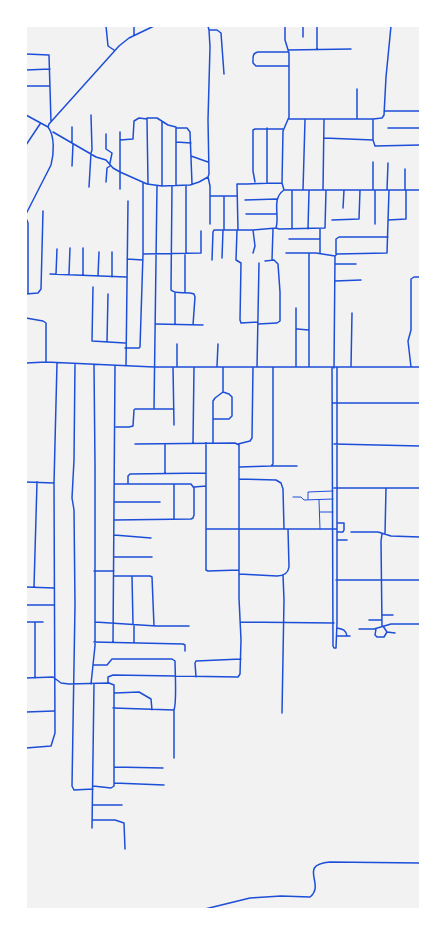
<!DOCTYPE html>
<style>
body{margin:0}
#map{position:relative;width:446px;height:935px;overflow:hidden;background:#f2f2f2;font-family:"Fira Sans Condensed",sans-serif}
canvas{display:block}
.frame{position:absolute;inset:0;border:27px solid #fff;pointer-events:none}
</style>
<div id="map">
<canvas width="446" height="935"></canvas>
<div class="frame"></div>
</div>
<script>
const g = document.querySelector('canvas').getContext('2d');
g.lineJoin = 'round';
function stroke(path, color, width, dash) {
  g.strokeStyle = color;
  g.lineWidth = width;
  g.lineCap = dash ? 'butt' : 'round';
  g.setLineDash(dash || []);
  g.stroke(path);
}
stroke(new Path2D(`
 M293 497H301L304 500 333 499
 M308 499V492L333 491
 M319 500 320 529
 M320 512H333`), '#1d4ed8', 1);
stroke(new Path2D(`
 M106 26 108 46 114 50
 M134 26V35
 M208 26 209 30 210 47 208 120 209 174 208 177 210 186V224
 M285 26V40L289 53V117L283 131 282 183 284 190H420
 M303 26V37
 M209 30H217L221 33 224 74
 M288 50 351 49
 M317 50V26
 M26 54 49 55 51 122
 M288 66H256L253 63C253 58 252 53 258 52H288
 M26 70 50 69
 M26 86H50
 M384 111H420
 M26 115 48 127
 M147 118H157L168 125 176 127V185
 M288 119H373L382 118 384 115 386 77 391 26
 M357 119V89
 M373 119V140L375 146 420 145
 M72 127V142
 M176 128H187L190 132 192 184
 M267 128V183
 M388 128H420
 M53 132 96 157 106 160 113 168 120 172 147 184 162 186 190 185 199 182 208 177
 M120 132V189
 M106 134V149L112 153 110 163
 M324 138 373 140
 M120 140 133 139 134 121 139 118 147 119 148 184
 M176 142 191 143
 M26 145 40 124
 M191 156 208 162
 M72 166 73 144
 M106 182 107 168 110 166
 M255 182 253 171V130L255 129H283
 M186 185V253
 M162 186V122
 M172 186 171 290C176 295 187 291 194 294L195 297 193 325
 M89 187 91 153 92 150 91 115
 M303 190 305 120
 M323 190 324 120
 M373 190V162
 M387 190 388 163
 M405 190V169
 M210 196H237
 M224 196V230
 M245 200 277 199
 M343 208 344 190
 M26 214 51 165C54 154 55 136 48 127L49 124 119 46 129 38 154 26
 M246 214H277
 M26 218 28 223V294
 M332 220 359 219 360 190
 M388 220 406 219V190
 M375 224V190
 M276 228 279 229 325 228 326 190
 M292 229V191
 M308 229 309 191
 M237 230 236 260 241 263 240 320 241 323 258 322
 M238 230 237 184C253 184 267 183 282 183
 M289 239H320V253
 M320 239V229
 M253 253 255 246 253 230
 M286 253H316L335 256
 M143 254 201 253V231
 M185 254V292
 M336 254V239L339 237H388
 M222 258 223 230
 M127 259 143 260
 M212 260 213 232 214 230H253L276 228C280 215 271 199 284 190
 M272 260 273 229
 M335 264H356
 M50 274 126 277
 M56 274 57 249
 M69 274 70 248
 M83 275V248
 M98 276 99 252
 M112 277V252
 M335 281 361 280
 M93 287 92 341 125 343
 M175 293V324
 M26 294 38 293 41 289 43 211
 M26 318 43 321 46 323V362
 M156 324 203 325
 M258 324 277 323 280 321V292L278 264 274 260 265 261
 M297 329 309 330
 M107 342 108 294
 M125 348H139L140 347 143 254V183
 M26 363 46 362 154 367H420
 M75 364 74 460 72 498 74 510 75 605 72 786 74 790 93 789
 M126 366 128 201
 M177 366V344
 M217 366 218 344
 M173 367 174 425
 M257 367 259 263
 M296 367V308
 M309 367V253
 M351 367 352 313
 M411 367 408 341 411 330V279L414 277H420
 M332 368 333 646 334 648H336L337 623V367
 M334 368 335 256 337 254 387 253 389 190
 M333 403H420
 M154 409 157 186
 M213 419H229L232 416V397L229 394 223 392
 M116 427H129L133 426 134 410 135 409H174
 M193 443 194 367
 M206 443V570L208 571 239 570
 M213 443V401L215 398 223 392V368
 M165 444V473
 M238 444 250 441 252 438 253 367
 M334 444 420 446
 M272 466H297
 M239 467 271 466 273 464V367
 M239 479 276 480 281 483 283 489 284 529
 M26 482 54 483
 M128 484V476L130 474 206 473
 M174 484V519
 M194 487 206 486
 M334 488H420
 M114 502H160
 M114 520 191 519 193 518 194 515V488L191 484H115
 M206 529H337
 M337 532H343L344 530V523H337
 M351 532H378L391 536 420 537
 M385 534 386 488
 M114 535 151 538
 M337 540H347
 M114 557H152
 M94 571H114
 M239 574 277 576C283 576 288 574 289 567L288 529
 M114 576H150L152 577 154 626
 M132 576 133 624
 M336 580H420
 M26 587 54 588
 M34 587 37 482
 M26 605H54
 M382 615H393
 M369 620H381
 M26 622H43
 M95 622 156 626H189
 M240 622 334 623
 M382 626 381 541 382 534
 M337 628C343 629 346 630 347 636
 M359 629H374L391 624H420
 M376 629 375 635 377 637H384L387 632 383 626
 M387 632 395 633
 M337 636H350
 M94 642 183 644 185 645V651
 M113 642 115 366
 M134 642V625
 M93 665H107L112 659H172L175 661C175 671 177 702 174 710L113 708
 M196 677 195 663 196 661 241 659
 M26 678 53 677 61 683 69 684 109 683 114 685V786L111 788 93 786
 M35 678V622
 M108 683V677L113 675 238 677 240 674 241 640 239 598V445L235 443 135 444
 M91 684 95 646V465L94 365
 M115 693 139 692 151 699 152 710
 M26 712 54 711
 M282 713 284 600 283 575
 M26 748 51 746 55 733 54 483 57 363
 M174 758V709
 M114 767 163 768
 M114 783 164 785
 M93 805H122
 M92 820H115L124 823 125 849
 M92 828 94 684
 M205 909 250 898 281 896 310 897C326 884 297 865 330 862L420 863`), '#1d4ed8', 1.5);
</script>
